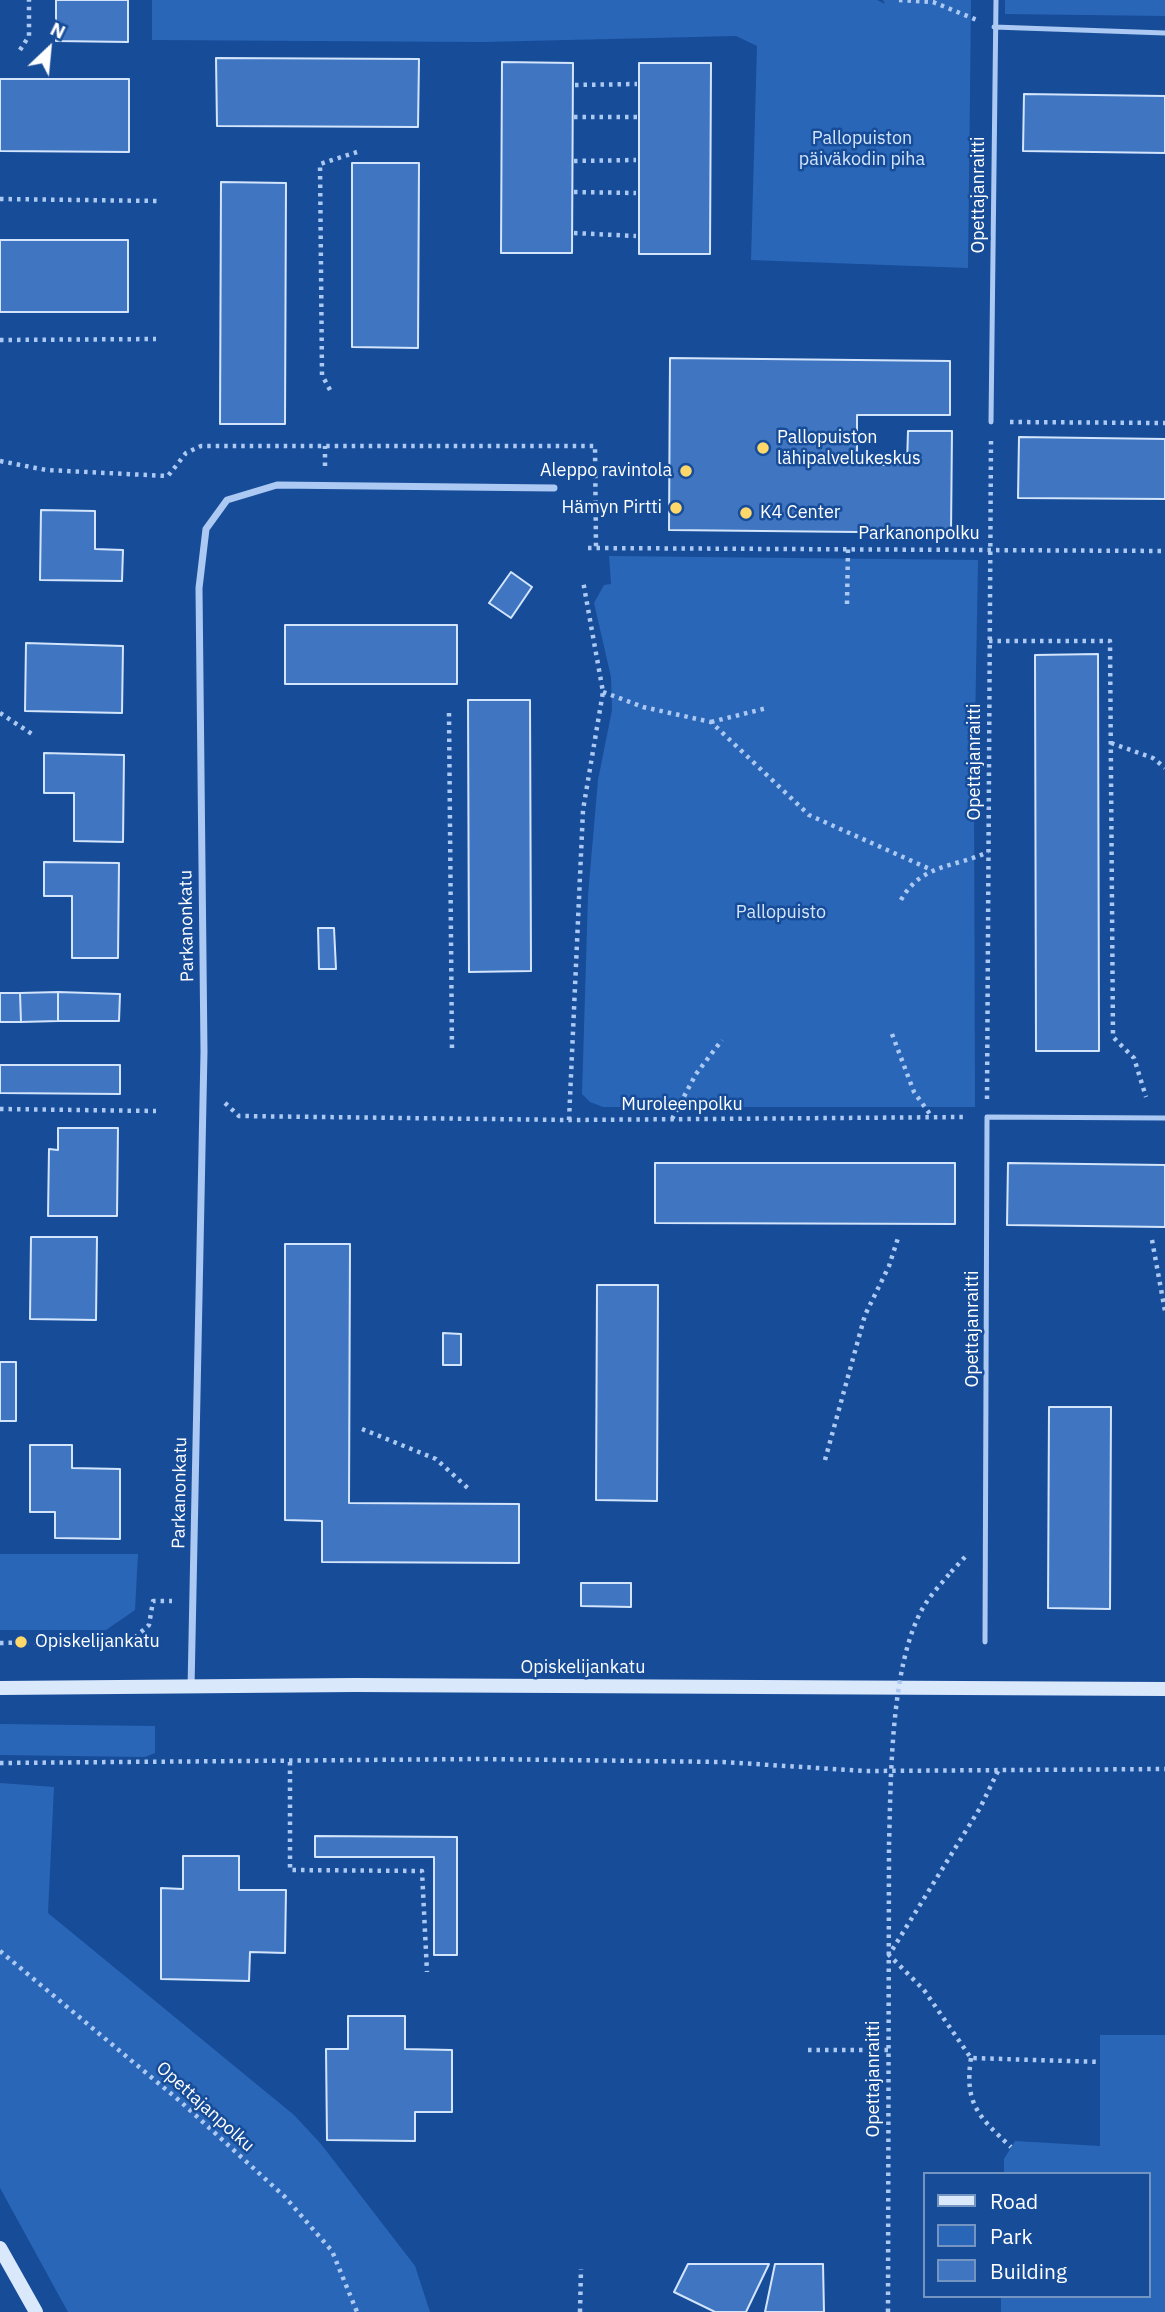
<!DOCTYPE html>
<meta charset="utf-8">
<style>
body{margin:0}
#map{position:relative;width:1165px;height:2312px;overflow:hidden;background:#174c99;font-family:"IBM Plex Sans",sans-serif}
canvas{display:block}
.legend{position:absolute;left:923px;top:2172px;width:228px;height:126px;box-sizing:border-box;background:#174c99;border:2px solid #7494c2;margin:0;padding:9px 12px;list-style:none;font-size:21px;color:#fff}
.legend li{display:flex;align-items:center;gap:14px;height:35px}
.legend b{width:35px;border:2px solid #7494c2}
.north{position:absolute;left:14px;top:14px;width:70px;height:70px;-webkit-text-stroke:5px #174c99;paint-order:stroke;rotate:26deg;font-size:19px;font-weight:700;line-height:28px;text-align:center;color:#fff}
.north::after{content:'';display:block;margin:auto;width:24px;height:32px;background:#fff;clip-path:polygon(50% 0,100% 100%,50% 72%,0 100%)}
</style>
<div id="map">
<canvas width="1165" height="2312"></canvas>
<ul class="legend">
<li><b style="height:9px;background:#dae8fc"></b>Road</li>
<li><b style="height:19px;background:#2a66b7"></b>Park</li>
<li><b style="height:19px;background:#4076c1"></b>Building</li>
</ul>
<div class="north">N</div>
</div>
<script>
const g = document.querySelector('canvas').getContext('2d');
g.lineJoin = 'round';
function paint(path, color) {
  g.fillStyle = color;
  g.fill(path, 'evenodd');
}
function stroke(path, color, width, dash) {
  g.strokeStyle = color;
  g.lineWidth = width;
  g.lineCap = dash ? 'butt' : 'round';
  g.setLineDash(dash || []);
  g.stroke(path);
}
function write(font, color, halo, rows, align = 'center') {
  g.font = font + ' "IBM Plex Sans",sans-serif';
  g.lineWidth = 5;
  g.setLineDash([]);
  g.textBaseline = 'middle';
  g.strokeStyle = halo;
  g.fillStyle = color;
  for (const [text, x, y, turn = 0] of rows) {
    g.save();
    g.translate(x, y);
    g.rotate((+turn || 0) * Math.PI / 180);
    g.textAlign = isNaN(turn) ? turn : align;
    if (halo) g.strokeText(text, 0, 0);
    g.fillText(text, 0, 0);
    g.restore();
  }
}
paint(new Path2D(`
 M152 0H877L885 4 883 0H971L968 268 751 260 757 46 736 36 483 42 152 40Z
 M1005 0H1165V16L1005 14Z
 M609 556 978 560 974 783 975 1107H603L590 1102 582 1094 588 895 598 780 612 710 611 677 594 603 604 585 611 584Z
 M0 1554H138L135 1610 106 1630H0Z
 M0 1724 155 1726V1753L145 1757 0 1755Z
 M0 1783 54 1787 48 1913 294 2115 321 2144 415 2266 430 2312H68L0 2188Z
 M1100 2035H1165V2312H1001V2296H1149V2174H1004V2159L1015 2141 1100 2146Z`), '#2a66b7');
const building = new Path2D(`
 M56 0H128V42L56 41Z
 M216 58 419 59 418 127 217 126Z
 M502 62 573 63 572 253H501Z
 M639 63H711L710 254H639Z
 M0 79H129V152L0 151Z
 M1024 94 1165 96V153L1023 151Z
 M352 163H419L418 348 352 347Z
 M221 182 286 183 285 424H220Z
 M0 240H128V312H0Z
 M670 358 950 361V415H857V465H907L908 431H952L951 533 669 530Z
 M1019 437 1165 439V499L1018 498Z
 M41 510 95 511V549L123 550 122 581 40 580Z
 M511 572 532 587 511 618 489 603Z
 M285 625H457V684H285Z
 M26 643 123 646 122 713 25 711Z
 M1098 654 1099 1051H1036L1035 655Z
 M468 700H530L531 971 469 972Z
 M44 753 124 755 123 842 74 841V793H44Z
 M44 862 119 863 118 958H72V896H44Z
 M318 928H334L336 969H319Z
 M58 992 120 994 119 1021H58Z
 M58 992V1021L21 1022 20 993Z
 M0 993H20L21 1022H0Z
 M0 1065H120V1094L0 1093Z
 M58 1128H118L117 1216H48L49 1149 58 1150Z
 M655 1163H955V1224L655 1223Z
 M1008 1163 1165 1165V1227L1007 1225Z
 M31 1237H97L96 1320 30 1319Z
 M285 1244H350L349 1503 519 1504V1563L322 1562V1521L285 1520Z
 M597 1285H658L657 1501 596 1500Z
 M443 1333 461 1334V1365H443Z
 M0 1362H16V1421H0Z
 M1049 1407H1111L1110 1609 1048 1608Z
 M30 1445H72V1468L120 1469V1539L55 1538V1512H30Z
 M581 1583H631V1607L581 1606Z
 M315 1836 457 1837V1955H434V1857H315Z
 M183 1856H239V1890H286L285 1953 250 1952 249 1981 161 1979V1888L183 1889Z
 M348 2016H405V2049L452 2050V2112H415V2141L327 2140 326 2049H348Z
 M688 2264H769L746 2312H715L674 2292Z
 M775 2264H823L824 2312H765Z`);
paint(building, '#4076c1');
stroke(building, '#d3e5fc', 2);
stroke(new Path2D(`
 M899 0 933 2 977 20
 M20 50 29 36V0
 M575 85 637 84
 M574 117H637
 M574 161 636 160
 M574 192 636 193
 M0 199 158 201
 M574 233 636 236
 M0 340 156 339
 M330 390 322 375 320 164 357 152
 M1010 422 1165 423
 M0 461 46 470 168 476 186 453 201 446H595L596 548
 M325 466V446
 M588 548 1165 551
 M847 604 848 548
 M989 641H1110L1113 1037 1134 1058 1146 1097
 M603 692 643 707 711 722 809 815 932 870
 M0 713 35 736
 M449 713 452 1052
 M711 722 767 708
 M1111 743 1153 758 1165 768
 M901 900C921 864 953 868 988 852
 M892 1034 914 1092 932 1117
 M987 1099 991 439
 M225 1103 239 1116 569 1120 967 1117
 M0 1109 156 1111
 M672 1119 696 1074 722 1040
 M569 1120 583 810 603 692 583 581
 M1152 1240 1165 1311
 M362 1429 436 1459 471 1491
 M825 1460 865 1315 889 1266 898 1238
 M951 1572 965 1557
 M0 1643 131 1641 149 1625 153 1601H172
 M290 1762V1870L422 1871 427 1972
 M0 1763 482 1759 723 1762 865 1771 1165 1769
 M998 1771 980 1808 889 1955 924 1990 971 2058 1100 2062
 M0 1951 181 2102 285 2197 332 2251 357 2312
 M808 2050H888
 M971 2058C964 2104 979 2117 1011 2147
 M580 2312 581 2269
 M888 2312 889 1845`), '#abc9f2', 4.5, [3.5, 5]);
stroke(new Path2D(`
 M994 27 1165 33
 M991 422 996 0
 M985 1642 987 1117 1165 1118`), '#abc9f2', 5);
stroke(new Path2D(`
 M191 1688 204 1052 199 588 206 529 227 500 277 485 554 488`), '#abc9f2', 7);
stroke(new Path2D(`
 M0 1688 355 1685 1165 1689
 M0 2248 36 2312`), '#dae8fc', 14);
stroke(new Path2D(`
 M889 1845C891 1779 890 1663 924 1606 932 1593 942 1583 951 1572`), '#abc9f2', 4.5, [3.5, 5]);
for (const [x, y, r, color] of [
 [763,448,7,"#ffd86c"],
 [686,471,7,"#ffd86c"],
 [676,508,7,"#ffd86c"],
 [746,513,7,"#ffd86c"],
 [21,1642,7,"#ffd86c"]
]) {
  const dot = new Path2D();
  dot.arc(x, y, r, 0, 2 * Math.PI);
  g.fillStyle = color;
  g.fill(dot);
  stroke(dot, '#174c99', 2.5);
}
write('18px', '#d3e5fc', '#174c99', [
 ["Pallopuiston",862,139],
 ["päiväkodin piha",862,160],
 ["Pallopuisto",781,913]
]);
write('18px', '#fff', '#174c99', [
 ["Opettajanraitti",979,195,-90],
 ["Parkanonpolku",919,534],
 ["Opettajanraitti",975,762,-90],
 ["Parkanonkatu",187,926,-91],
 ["Muroleenpolku",682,1105],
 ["Opettajanraitti",973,1329,-90],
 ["Parkanonkatu",180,1493,-89],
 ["Opiskelijankatu",583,1668],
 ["Opettajanraitti",874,2079,-90],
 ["Opettajanpolku",205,2107,42]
]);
write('18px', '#fff', '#174c99', [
 ["Pallopuiston",777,438],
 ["lähipalvelukeskus",777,459],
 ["Aleppo ravintola",672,471,"right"],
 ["Hämyn Pirtti",662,508,"right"],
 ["K4 Center",760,513],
 ["Opiskelijankatu",35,1642]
], 'left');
</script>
